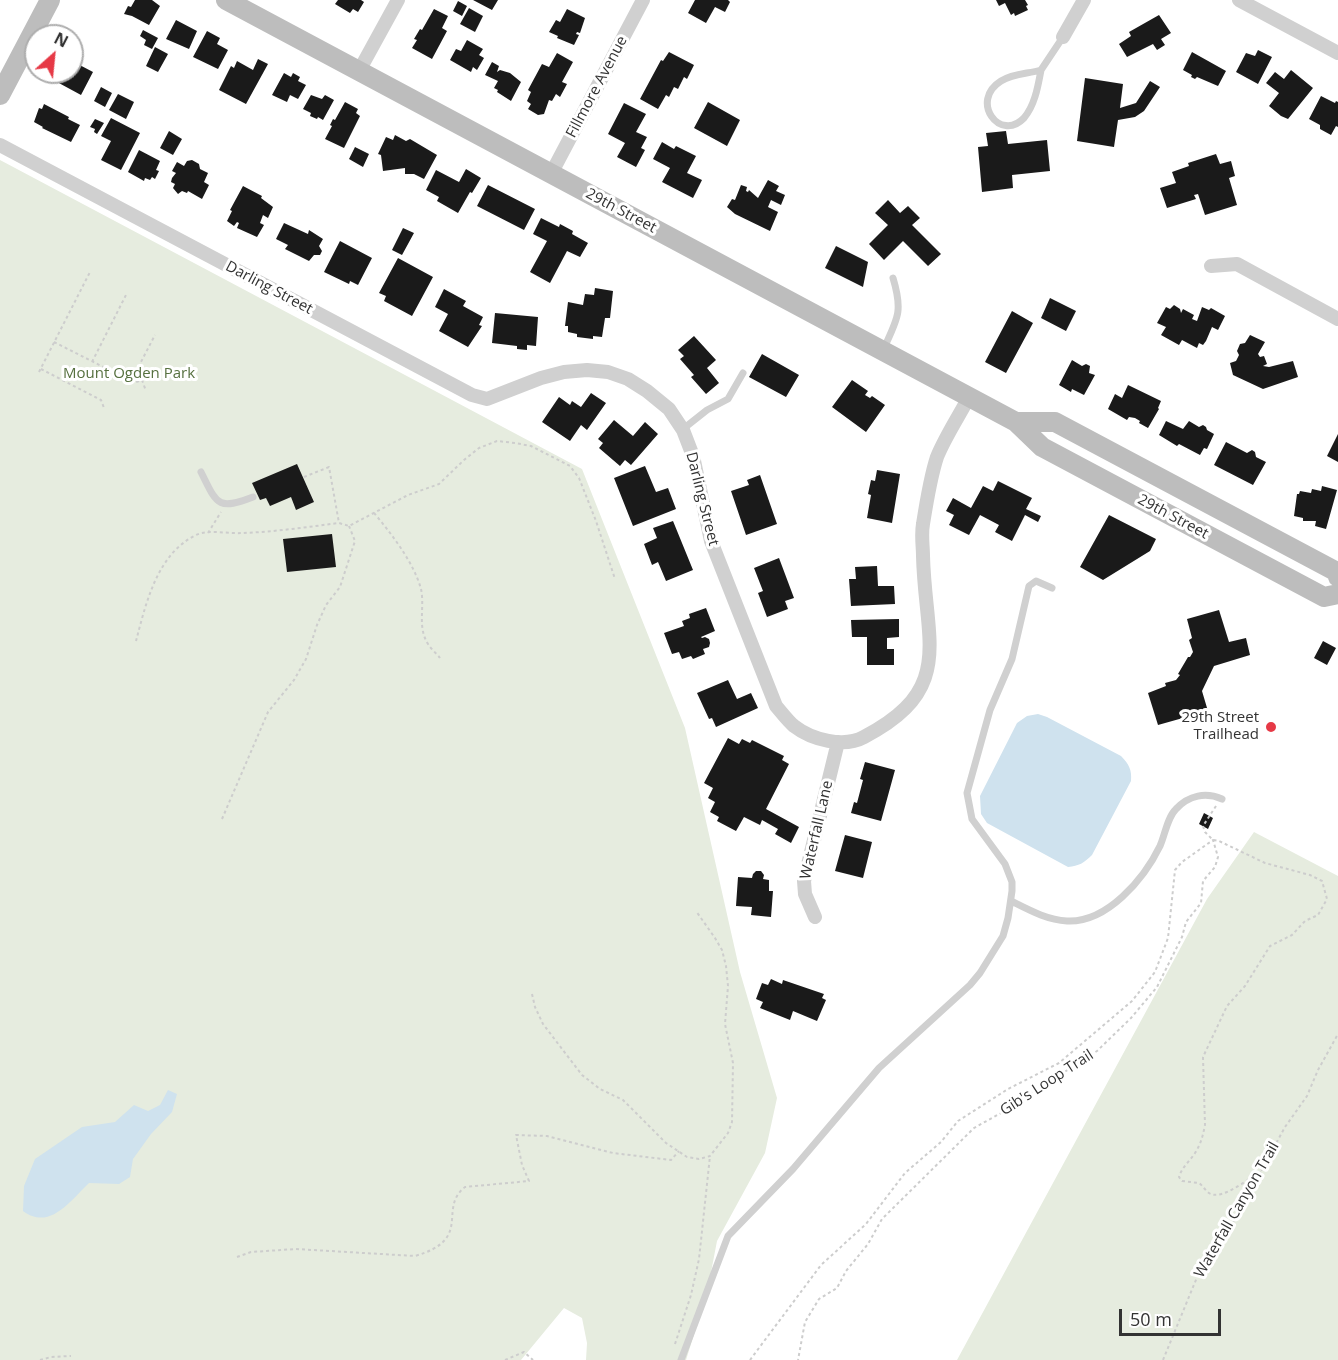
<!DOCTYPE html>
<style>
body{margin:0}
#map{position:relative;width:1338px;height:1360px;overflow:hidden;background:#fff;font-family:"Open Sans",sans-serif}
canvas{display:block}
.north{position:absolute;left:24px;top:24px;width:60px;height:60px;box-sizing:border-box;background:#fff;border:2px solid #adadad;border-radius:50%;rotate:27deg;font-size:16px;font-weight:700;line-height:24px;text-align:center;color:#333}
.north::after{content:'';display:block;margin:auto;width:21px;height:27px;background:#e63946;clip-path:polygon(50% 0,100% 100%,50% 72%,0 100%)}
.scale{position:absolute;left:1119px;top:1309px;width:102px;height:27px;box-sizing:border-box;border:3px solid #333;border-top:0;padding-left:8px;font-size:18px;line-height:21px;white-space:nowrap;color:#333;-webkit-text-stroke:4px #fff;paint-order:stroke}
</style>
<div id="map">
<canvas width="1338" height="1360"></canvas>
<div class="north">N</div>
<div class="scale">50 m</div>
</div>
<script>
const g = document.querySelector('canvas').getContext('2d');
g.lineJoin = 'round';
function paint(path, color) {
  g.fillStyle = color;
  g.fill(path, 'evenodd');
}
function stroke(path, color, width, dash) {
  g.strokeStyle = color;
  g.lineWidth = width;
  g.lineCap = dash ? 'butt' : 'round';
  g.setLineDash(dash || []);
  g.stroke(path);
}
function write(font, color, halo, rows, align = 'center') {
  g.font = font + ' "Open Sans",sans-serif';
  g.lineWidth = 6;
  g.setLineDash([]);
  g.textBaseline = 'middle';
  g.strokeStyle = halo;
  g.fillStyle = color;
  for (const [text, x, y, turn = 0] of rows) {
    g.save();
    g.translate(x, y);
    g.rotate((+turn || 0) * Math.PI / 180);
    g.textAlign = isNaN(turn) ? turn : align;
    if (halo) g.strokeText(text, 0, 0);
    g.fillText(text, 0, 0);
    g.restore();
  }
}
paint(new Path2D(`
 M0 160 582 469 685 728 740 972 777 1098 765 1153 717 1241 707 1293 686 1360H586L587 1343 582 1318 564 1308 521 1360H0Z
 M1254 832 1338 876V1360H957L1207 899Z`), '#e6ecdf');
paint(new Path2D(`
 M1038 714 1047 717 1121 756C1129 764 1132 770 1131 781L1092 855C1084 863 1079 866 1068 867L987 823 981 814 980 796 1017 723 1027 716Z
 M168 1090 177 1094 172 1112 151 1134 133 1159 130 1177 119 1184 89 1183C70 1201 50 1231 23 1211L24 1186 35 1159 82 1127 115 1122 134 1105 148 1111 160 1105Z`), '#cfe2ee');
paint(new Path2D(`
 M135 0H152L160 6 149 25 132 16 124 14 128 6 131 7Z
 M338 0H361L364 2 358 12 353 9 350 13 335 4Z
 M473 0H498L492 10Z
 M695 0H728L730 2 725 12 715 7 706 23 688 13Z
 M996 0H1025L1028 5 1026 6 1028 10 1015 16 1014 13 1011 15 1005 3 999 6Z
 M458 1 467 6 462 16 453 11Z
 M469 8 483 16 475 32 460 24Z
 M434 9 448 16 442 28 447 31 432 59 412 48 417 40 414 39 420 29 422 30Z
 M567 9 585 18 580 33 577 32 576 34 579 35 574 45 557 38 558 36 549 32 556 20 560 22Z
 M1159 15 1171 33 1161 39 1165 45 1157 50 1153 44 1127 57 1119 44 1131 36 1129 32Z
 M176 20 197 31 189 49 166 39Z
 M143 30 158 38 152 49 144 45 146 40 140 36Z
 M207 31 220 38 217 44 228 50 218 69 193 57Z
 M467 40 483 49 479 55 484 58 477 70 473 67 471 72 450 60 456 49 461 51Z
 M155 47 168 54 158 72 146 66Z
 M1258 50 1272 57 1258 84 1236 72 1246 53 1255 56Z
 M669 52 694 65 687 79 684 77 678 89 674 87 669 97 666 95 658 109 640 99 661 60 663 61Z
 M1192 52 1226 71 1218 86 1197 77 1195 79 1191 77 1192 75 1183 70Z
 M557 53 573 62 562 82 567 84 560 97 556 94 552 101 549 100 544 114 538 115 528 109 531 104 527 101 531 92 528 90 542 64 549 67Z
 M258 59 268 64 246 104 219 90 231 66 234 68 237 61 253 70Z
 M72 61 93 72 81 95 57 82 62 72H72Z
 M492 62 499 66 497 72 500 70 510 73 521 82 511 101 497 92 498 90 494 88 498 81 485 75Z
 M1291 70 1313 88 1288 119 1281 116 1269 106 1279 93 1266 83 1275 72 1284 79Z
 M284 73 291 77 293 73 300 77 298 81 306 85 298 99 290 95 287 102 272 95Z
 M1085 78 1123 84 1120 108 1136 103 1150 81 1160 87 1144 111 1135 117 1118 120 1114 147 1077 141Z
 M101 87 112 93 105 107 94 101Z
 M118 94 134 102 126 119 109 110Z
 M311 95 322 99 325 95 334 100 323 120 318 117 317 119 310 116 311 113 303 109Z
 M1321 96 1335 103 1336 101 1338 102V127L1336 126 1331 135 1320 129V125L1309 119Z
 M345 102 358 109 356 113 360 116 344 148 325 139 332 126 330 125 333 119 335 120Z
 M708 102 740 120 727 146 694 128Z
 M624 103 646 114 636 132 647 137 641 148 645 150 636 167 617 157 625 143 608 134Z
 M44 104 69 117 68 119 80 125 71 142 42 128 43 127 34 122 39 108 42 109Z
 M111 118 140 133 121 170 101 160 111 141 101 136Z
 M95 119 104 123 97 134 94 132 95 129 90 127Z
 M169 131 182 139 173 155 160 148Z
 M1006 131 1008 144 1047 140 1050 171 1012 175 1013 188 982 192 978 147 988 146 986 133Z
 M395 135 406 141 410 139 437 155 424 179 414 174H405V168L383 171 381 155 378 154 386 137 393 140Z
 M662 142 674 149 676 146 696 156 687 173 702 180 693 198 662 182 670 168 653 159Z
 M355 147 369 154 363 167 349 159Z
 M139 150 160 161 156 170 159 171 155 179 152 177 150 180 145 178 144 181 128 172Z
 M1216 154 1220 164 1231 161 1235 176 1229 178 1237 205 1205 215 1198 194 1194 195 1196 199 1167 208 1160 188 1176 183 1172 172 1189 166 1188 163Z
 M192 160 199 164 200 169 208 173 204 182 209 185 202 199 188 191 187 193 182 191 178 194 173 188 175 184 171 182 172 178 176 173 172 171 177 162 184 166 187 161Z
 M466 169 481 178 472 193 470 192 458 213 437 201 439 197 426 190 436 170 459 182Z
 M768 180 779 186 776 191 785 195 781 205 771 200 768 207 778 212 770 231 735 214 727 207 732 199 735 200 741 185 747 187 746 191 748 192 749 190 758 198Z
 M488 185 535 209 524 230 477 206Z
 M243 186 262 196 261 198 273 207 268 218 263 215 260 223 264 225 257 237 237 228 239 223 237 222 234 226 227 221 232 211 230 210Z
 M888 200 900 213 908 206 920 218 912 225 941 254 928 266 903 241 884 260 869 244 888 225 875 213Z
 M541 218 559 227 560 224 573 231 572 234 588 243 580 257 567 251 550 283 530 272 547 241 533 234Z
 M284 223 308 234 309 230 323 239 319 246 322 251 320 255H314L309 261 285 249 288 245 276 239Z
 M403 228 414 233 402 255 392 250Z
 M340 241 372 258 358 285 350 281 349 284 324 272Z
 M836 246 868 262 863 287 825 268Z
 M398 258 433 277 412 316 384 301 386 296 379 293Z
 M595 288 613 291 610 318H605L602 337 593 336V339L577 337V334L568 332V326H565L568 302 583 305 585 294 594 295Z
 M444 289 466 301 463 306 483 317 479 325 482 326 468 347 439 331 448 314 435 307Z
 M1050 298 1076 311 1066 331 1041 318Z
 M1174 305 1180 309 1181 313 1183 309 1194 315 1192 319 1197 321 1202 307 1209 310 1211 308 1225 316 1218 330 1212 327 1206 341 1203 345 1199 343 1197 348 1182 340 1179 345 1161 335 1166 327 1157 323 1166 307 1170 309Z
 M1012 311 1033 323 1006 373 985 362Z
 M495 313 538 317 536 346 527 345V350L517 349V346L492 343Z
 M1250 335 1265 342 1258 354 1260 357 1264 356 1267 364 1263 366 1269 367 1293 361 1298 377 1263 389 1233 375 1230 363 1236 361 1239 355 1237 351 1240 344 1245 343Z
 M694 336 716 360 707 368 719 383 706 394 691 377 694 375 680 359 684 356 678 350Z
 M762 354 799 375 786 397 749 377Z
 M1072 360 1082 366 1086 364 1090 366 1089 373 1095 375 1084 395 1072 389 1071 392 1059 385Z
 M852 380 868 391 865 395 870 398 872 396 885 405 866 432 832 407Z
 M1128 385 1161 401 1158 408 1159 409 1148 428 1139 423 1140 421 1135 418 1129 417 1127 420 1108 409 1115 394 1122 398Z
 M591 393 606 403 587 430 581 425 570 441 542 422 559 397 570 405 572 401 581 407Z
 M614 420 633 436 645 422 658 434 631 465 625 460 620 466 599 448 603 443 598 439Z
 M1166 421 1183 429 1189 421 1199 427 1203 425 1206 427 1207 430 1214 434 1207 449 1204 448 1200 455 1179 444 1177 446 1159 435Z
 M1338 434V462L1327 456Z
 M1226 442 1247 453 1252 450 1255 452 1256 457 1266 462 1253 485 1214 465Z
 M297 464 314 502 296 510 291 497 270 506 266 498 260 500 252 483Z
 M645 466 656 492 668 488 676 509 633 526 614 478Z
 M877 470 900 474 892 523 867 518 871 495 868 494 871 480 875 481Z
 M760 475 777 524 746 535 731 491 749 485 747 480Z
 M998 481 1032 498 1026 509 1041 516 1038 522 1025 515 1012 541 995 532 999 525 980 515 969 535 949 525 954 515 946 511 953 498 971 508 983 486 993 491Z
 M1322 486 1337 490 1326 529 1315 526 1316 521H1303V518L1294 516 1297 494H1299L1300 491 1311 493 1312 489 1321 491Z
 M1109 515 1156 539 1150 551 1103 580 1080 567Z
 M673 521 693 570 666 581 658 562 652 565 644 544 657 538 653 528Z
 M332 534 336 567 287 572 283 539Z
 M779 558 794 598 785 601 788 609 767 617 758 593 763 591 754 568Z
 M877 566 878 586H894L895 604 851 606 849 579H856L855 567Z
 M706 608 715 631 701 637 702 638 705 637 709 639 710 643 709 647 703 649 705 654 693 659 691 656 682 659 679 652 672 654 664 633 684 626 682 621 690 618 689 614Z
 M1219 610 1229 642 1246 638 1250 655 1214 666 1202 691 1210 718 1193 724 1190 716 1158 725 1148 693 1166 686 1165 683 1176 680 1180 675 1178 674 1188 657H1190L1193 652 1189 640 1192 638 1187 619Z
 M899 619V637L887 638V649H894V665H867V637H852L851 620Z
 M1323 641 1336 648 1327 665 1314 658Z
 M728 680 737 699 751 693 758 708 716 727 712 718 709 719 697 693Z
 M728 738 739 744 742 739 750 743 752 740 784 756 782 760 789 764 766 809 799 827 791 843 775 834 778 829 762 820 760 825 744 817 736 831 717 821 719 817 710 812 715 802 708 798 713 788 704 783Z
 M865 762 895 770 881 821 851 813 854 802 857 803 863 780 860 779Z
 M1204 813 1213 818 1208 829 1199 824Z
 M845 835 872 842 863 878 835 871Z
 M756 871H761L764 875 763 879 769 880V891H773L771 917 751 915 752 907 736 906 738 877 752 878 753 874Z
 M771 979 782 984 783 980 824 994 822 998 826 1000 817 1021 793 1011 790 1020 760 1008 763 1002 756 999 762 983 768 985Z`), '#1a1a1a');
stroke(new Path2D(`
 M54 342 131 381 155 335
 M92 362 127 293
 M41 369 101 400 104 408
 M39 372 90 272
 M131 381 134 383 142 380 146 391
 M304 477 329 467 339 523
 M374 513C391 533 414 563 421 589 425 607 417 627 428 644 431 649 436 653 440 658
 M208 533 221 512
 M136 641C146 603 157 554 196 535 209 529 227 534 242 533 274 532 307 527 339 523L349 526 408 495 439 484 464 460 479 448 497 441 515 443 531 446 570 466 579 478 596 521 615 579
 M1216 806 1203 826 1205 832 1213 840 1219 841 1265 863 1310 875 1322 881 1327 899 1318 915 1305 921 1292 935 1270 946 1245 986 1227 1006 1203 1057 1205 1125C1203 1135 1201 1144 1195 1153 1190 1161 1182 1167 1179 1177L1182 1181 1199 1183C1203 1186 1205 1190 1209 1193 1221 1202 1253 1176 1263 1169
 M222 819 268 712 294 680 306 659 317 625 326 605 340 587 355 541 349 526
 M532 994 535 1007 543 1024 582 1075 600 1089 623 1100 666 1143 687 1157 699 1159 710 1156 728 1133 732 1122 733 1063 725 1024 728 986 726 966 722 950 715 938 696 911
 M237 1257 251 1252 296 1249 415 1256C474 1239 437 1209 465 1187L529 1181 522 1165 516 1135 547 1136 613 1153 671 1160 679 1151
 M675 1344 691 1295 699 1259 710 1156
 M40 1360 51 1357 71 1356
 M505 1360 524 1352 533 1360
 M750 1360 821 1265 866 1224 905 1173 941 1142 958 1121 1008 1089 1059 1063 1132 1001 1155 972 1168 938 1175 870 1182 862 1213 840 1218 857 1215 867 1203 881 1201 903 1186 922 1182 937 1157 987 1131 1018 1097 1051 1001 1113 974 1128 882 1219 868 1244 846 1271 837 1288 819 1299 805 1322 798 1360
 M1163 1360 1200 1270 1230 1228 1285 1127 1307 1096 1318 1070 1338 1034`), '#cdcdcd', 2, [3, 3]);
stroke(new Path2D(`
 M1041 70C1038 86 1035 105 1024 118 1000 143 969 101 1001 81 1014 73 1028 74 1041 70L1063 37
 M884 348C898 318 903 311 893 278
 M683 429 707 410 728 399 743 373
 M201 472C217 504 217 511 253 497
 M1011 901C1029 910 1047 920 1067 921 1107 923 1144 879 1160 846 1165 835 1167 818 1176 809 1189 795 1206 792 1222 799
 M681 1360 728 1236 793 1169 879 1068 970 985 980 973 1003 936 1008 918 1012 891V882L1005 864 972 819 967 793 990 710 1012 659 1029 586 1036 581 1052 588`), '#d0d0d0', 7);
stroke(new Path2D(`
 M1239 0 1338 53
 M1063 37 1084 0
 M359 71 398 0
 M0 145 472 395 487 399 541 378 564 372 587 370 608 372 628 379 647 391 669 409 683 430 693 456 711 541 776 706C782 713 788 721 794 726 812 740 844 748 864 737 956 689 925 641 923 556 923 546 921 535 923 524 926 505 931 475 937 457 945 437 959 416 969 397
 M551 174 643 0
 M1211 266 1237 264 1338 319
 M815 917 805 894 804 881 838 742`), '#d0d0d0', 14);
stroke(new Path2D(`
 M226 0 1016 422 1042 447 1324 597 1338 594
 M0 95 50 0
 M1016 422H1055L1337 572 1338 577`), '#bdbdbd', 20);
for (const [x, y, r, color] of [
 [1271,727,6,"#e63946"]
]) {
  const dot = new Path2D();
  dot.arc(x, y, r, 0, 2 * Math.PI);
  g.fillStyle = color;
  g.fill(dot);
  stroke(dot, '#fff', 2);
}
write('15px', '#333', '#fff', [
 ["Fillmore Avenue",597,87,-62],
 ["29th Street",621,211,28],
 ["Darling Street",269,288,28],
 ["Darling Street",702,499,76],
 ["29th Street",1173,517,28],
 ["Waterfall Lane",817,830,-77],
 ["Gib's Loop Trail",1047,1083,-33],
 ["Waterfall Canyon Trail",1237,1210,-60]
]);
write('15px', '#56703f', '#fff', [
 ["Mount Ogden Park",129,374]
]);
write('15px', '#333', '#fff', [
 ["29th Street",1259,718],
 ["Trailhead",1259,735]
], 'right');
</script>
